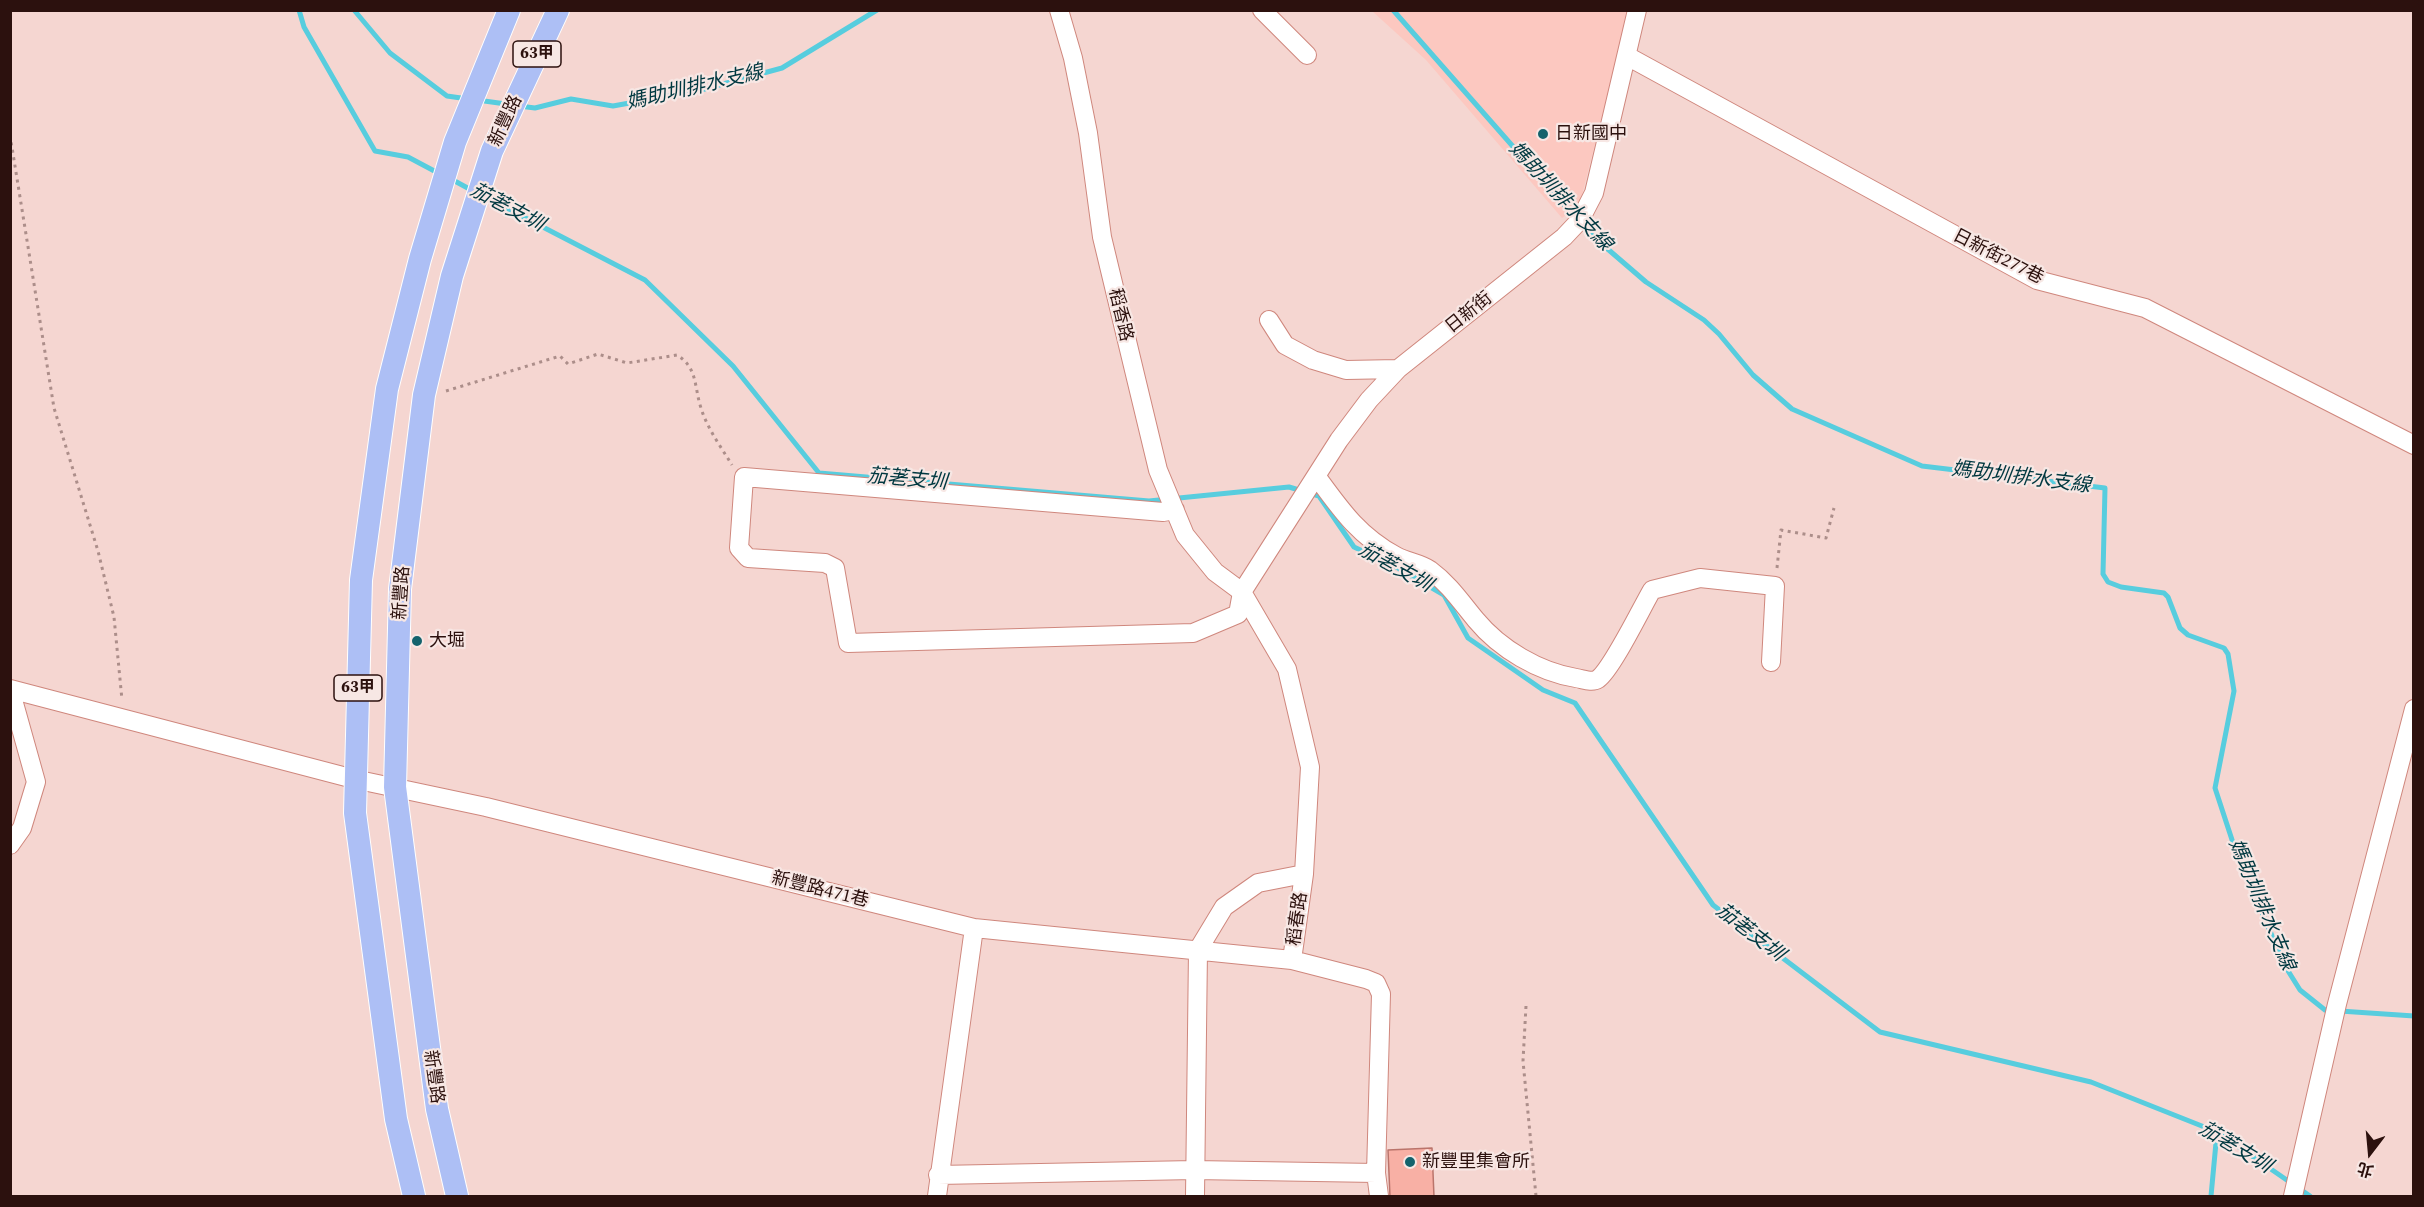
<!DOCTYPE html>
<meta charset="utf-8">
<style>
body{margin:0}
#map{position:relative;width:2424px;height:1207px;overflow:hidden;background:#f5d6d1;font-family:"Source Serif 4","Noto Sans TC",serif}
canvas{display:block}
.frame{position:absolute;inset:0;border:12px solid #2c110e;pointer-events:none}
.north{position:absolute;left:2340px;top:1123px;width:60px;height:60px;-webkit-text-stroke:4px #f7e7e4;paint-order:stroke;rotate:196deg;font-size:16px;font-weight:700;line-height:24px;text-align:center;color:#2c110e}
.north::after{content:'';display:block;margin:auto;width:21px;height:27px;background:#2c110e;clip-path:polygon(50% 0,100% 100%,50% 72%,0 100%)}
</style>
<div id="map">
<canvas width="2424" height="1207"></canvas>
<div class="frame"></div>
<div class="north">北</div>
</div>
<script>
const g = document.querySelector('canvas').getContext('2d');
g.lineJoin = 'round';
function paint(path, color) {
  g.fillStyle = color;
  g.fill(path, 'evenodd');
}
function stroke(path, color, width, dash) {
  g.strokeStyle = color;
  g.lineWidth = width;
  g.lineCap = dash ? 'butt' : 'round';
  g.setLineDash(dash || []);
  g.stroke(path);
}
function write(font, color, halo, rows, align = 'center') {
  g.font = font + ' "Source Serif 4","Noto Sans TC",serif';
  g.lineWidth = 4.5;
  g.setLineDash([]);
  g.textBaseline = 'middle';
  g.strokeStyle = halo;
  g.fillStyle = color;
  for (const [text, x, y, turn = 0] of rows) {
    g.save();
    g.translate(x, y);
    g.rotate((+turn || 0) * Math.PI / 180);
    g.textAlign = isNaN(turn) ? turn : align;
    if (halo) g.strokeText(text, 0, 0);
    g.fillText(text, 0, 0);
    g.restore();
  }
}
paint(new Path2D(`
 M1372 11H1626L1620 45 1579 207 1562 218 1426 60Z`), '#fcc8c0');
stroke(new Path2D(`
 M299 10 304 27 375 151 408 157 440 174
 M354 10 390 53 447 96 468 99
 M1393 10 1589 233 1646 282 1704 320 1719 334 1753 375 1792 409 1922 466 2105 488 2103 574 2108 582 2121 587 2164 593 2168 597 2180 628 2188 635 2224 648 2228 654 2234 691 2215 788 2236 852 2285 966 2300 990 2325 1010 2414 1016
 M477 100 506 104
 M519 106 535 108 571 99 613 106 701 90 782 68 877 10
 M451 179 475 192
 M483 196 645 280 733 366 819 473 1149 501 1289 487 1319 496 1354 547 1398 568 1444 595 1468 638 1543 690 1575 703 1713 905 1880 1032 2091 1082 2217 1132 2310 1196
 M2211 1196 2217 1132`), '#57cdde', 5);
const building = new Path2D(`
 M1432 1148 1434 1197H1390L1388 1150Z`);
paint(building, '#f8b0a5');
stroke(building, '#ba746b', 1.5);
const minor = new Path2D(`
 M1059 10 1073 58 1088 133 1102 237 1158 470 1185 535 1215 572 1242 592 1287 669 1310 767 1304 874 1292 960
 M1262 10 1307 55
 M1627 56 2037 280 2145 308 2414 445
 M1269 320 1285 345 1313 360 1346 370 1398 369
 M1317 477C1341 510 1359 536 1396 556 1407 562 1420 563 1430 570 1449 584 1461 602 1476 620 1500 649 1539 672 1576 678 1583 679 1592 683 1598 679 1612 669 1642 607 1652 590L1700 578 1775 586 1771 662
 M1175 510 1163 512 744 477 739 548 748 558 825 563 835 568 848 643 1193 633 1238 614 1242 592 1339 440 1369 400 1398 369 1564 237 1580 220 1594 193 1637 10
 M10 689 354 779 486 807 974 928 1292 960 1366 979 1376 983 1381 994 1376 1173 1379 1196
 M10 689 36 782 22 828 10 845
 M938 1175 1194 1170 1376 1173
 M937 1196 974 928
 M1195 1196 1198 950 1224 907 1258 883 1304 874
 M2293 1196 2337 1004 2414 709`);
const major = new Path2D(`
 M414 1196 396 1119 355 813 361 580 387 389 420 259 455 142 509 10
 M457 1196 437 1109 395 787 400 589 424 395 452 276 492 151 558 10`);
stroke(minor, '#cf877d', 20);
stroke(major, '#fff', 24);
stroke(new Path2D(`
 M10 135 54 408 98 551 114 617 122 700
 M446 391 560 356 568 364 598 354 627 363 677 355C698 368 694 387 701 408 707 428 721 447 732 465
 M1777 568 1781 530 1826 538 1834 508
 M1526 1006 1523 1061 1536 1196`), '#ac8e8a', 3, [3, 4.5]);
stroke(minor, '#fff', 18);
stroke(major, '#adbff5', 22);
for (const [x, y, r, color] of [
 [1543,134,6,"#14626c"],
 [417,641,6,"#14626c"],
 [1410,1162,6,"#14626c"]
]) {
  const dot = new Path2D();
  dot.arc(x, y, r, 0, 2 * Math.PI);
  g.fillStyle = color;
  g.fill(dot);
  stroke(dot, '#f7e7e4', 2);
}
for (const [x, y, w] of [
 [537,54,48],
 [358,688,48]
]) {
  const box = new Path2D();
  box.roundRect(x - w / 2, y - 13, w, 26, 4.5);
  g.fillStyle = '#f7e7e4';
  g.fill(box);
  stroke(box, '#2c110e', 1.5);
}
write('bold 16px', '#2c110e', null, [
 ["63甲",537,54],
 ["63甲",358,688]
]);
write('18px', '#2c110e', '#f7e7e4', [
 ["新豐路",506,121,-65],
 ["日新街277巷",1998,257,27],
 ["日新街",1469,313,-39],
 ["稻香路",1120,315,77],
 ["新豐路",402,593,-86],
 ["新豐路471巷",820,890,14],
 ["稻春路",1298,919,-82],
 ["新豐路",433,1077,82]
]);
write('18px', '#2c110e', '#f7e7e4', [
 ["日新國中",1555,134],
 ["大堀",429,641],
 ["新豐里集會所",1422,1162]
], 'left');
write('italic 20px', '#003840', '#f7e7e4', [
 ["媽助圳排水支線",695,88,-13],
 ["媽助圳排水支線",1560,197,47],
 ["茄荖支圳",507,208,28],
 ["媽助圳排水支線",2021,478,7],
 ["茄荖支圳",907,480,5],
 ["茄荖支圳",1395,568,29],
 ["媽助圳排水支線",2261,905,67],
 ["茄荖支圳",1750,933,38],
 ["茄荖支圳",2235,1148,31]
]);
</script>
